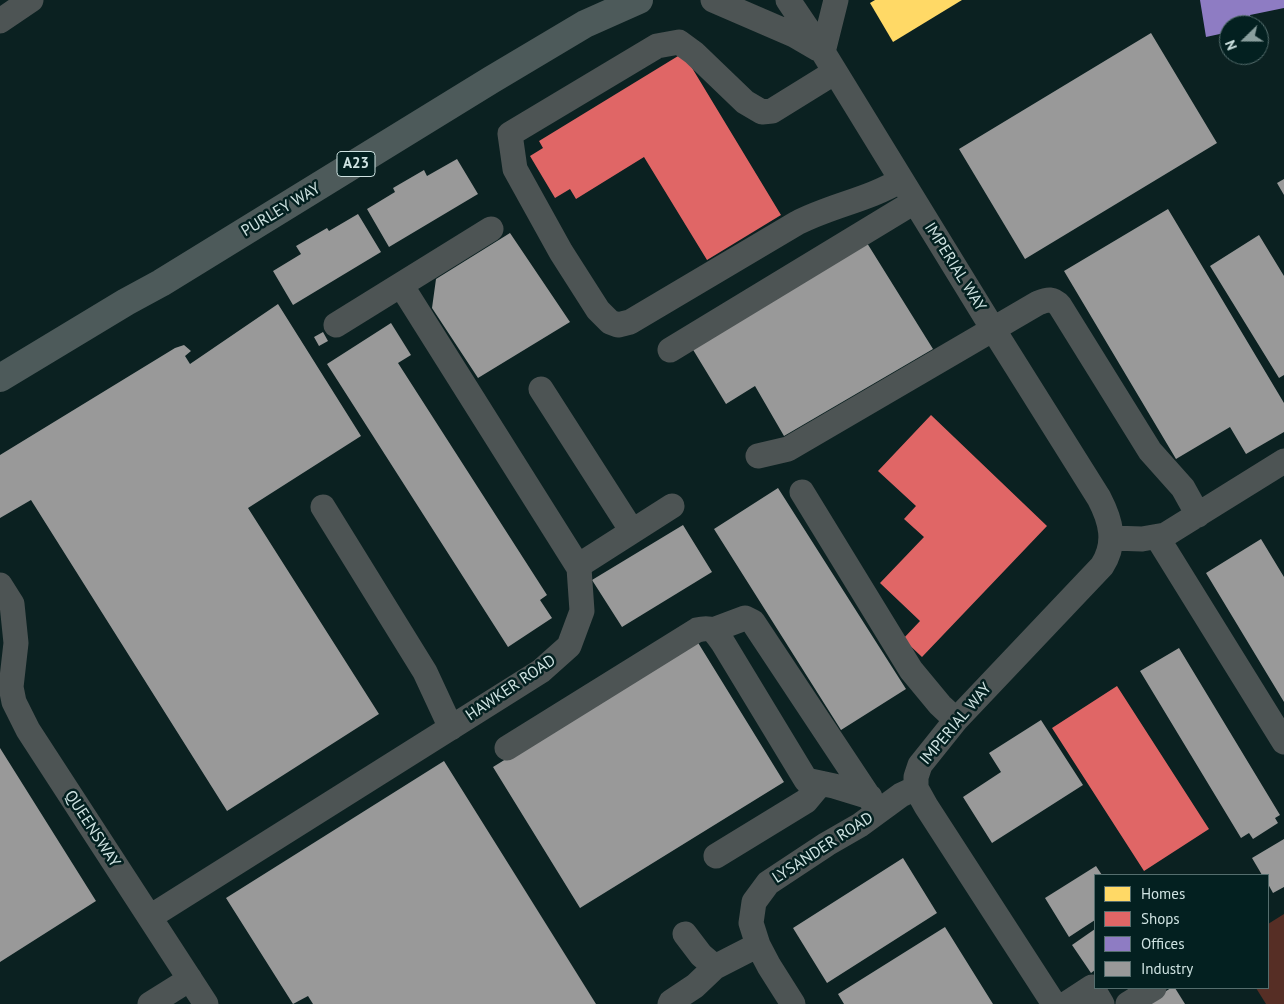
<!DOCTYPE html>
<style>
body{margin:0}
#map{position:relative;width:1284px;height:1004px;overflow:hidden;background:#0b2121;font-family:"PT Sans",sans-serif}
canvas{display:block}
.legend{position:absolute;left:1094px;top:874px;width:175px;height:115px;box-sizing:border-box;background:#032020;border:1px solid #556e6e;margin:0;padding:6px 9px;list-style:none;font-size:15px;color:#cfe3e2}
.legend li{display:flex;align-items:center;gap:10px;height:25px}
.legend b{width:25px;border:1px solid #556e6e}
.north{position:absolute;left:1219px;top:15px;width:50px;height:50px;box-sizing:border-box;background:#032020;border:1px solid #556e6e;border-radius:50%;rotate:248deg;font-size:14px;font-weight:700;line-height:20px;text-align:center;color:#cfe3e2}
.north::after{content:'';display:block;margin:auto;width:18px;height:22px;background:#8a9f9e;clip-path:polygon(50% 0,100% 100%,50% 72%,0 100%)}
</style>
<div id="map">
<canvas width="1284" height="1004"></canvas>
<ul class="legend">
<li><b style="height:14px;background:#ffd966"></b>Homes</li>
<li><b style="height:14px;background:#e06666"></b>Shops</li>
<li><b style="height:14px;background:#8e7cc3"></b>Offices</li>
<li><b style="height:14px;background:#999"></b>Industry</li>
</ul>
<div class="north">N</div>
</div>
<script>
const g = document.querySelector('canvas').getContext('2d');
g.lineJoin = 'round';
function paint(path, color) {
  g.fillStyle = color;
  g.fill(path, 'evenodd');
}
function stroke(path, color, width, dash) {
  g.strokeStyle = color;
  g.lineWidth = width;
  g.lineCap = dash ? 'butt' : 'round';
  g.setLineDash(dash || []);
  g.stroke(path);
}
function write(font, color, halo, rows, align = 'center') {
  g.font = font + ' "PT Sans",sans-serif';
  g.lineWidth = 5;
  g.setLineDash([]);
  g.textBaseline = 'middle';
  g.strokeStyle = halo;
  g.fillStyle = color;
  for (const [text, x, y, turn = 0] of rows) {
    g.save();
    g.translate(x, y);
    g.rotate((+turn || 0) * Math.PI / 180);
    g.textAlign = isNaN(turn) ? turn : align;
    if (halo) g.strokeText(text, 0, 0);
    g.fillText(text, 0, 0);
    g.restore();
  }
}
paint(new Path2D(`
 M1284 914V1004H1266L1256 988H1268V924Z`), '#562e25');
paint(new Path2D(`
 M875 0H962L893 42 870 3Z`), '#ffd966');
paint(new Path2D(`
 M683 53 781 215 707 260 644 157 576 199 570 189 555 198 530 156 543 148 539 141Z
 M931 415 1047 526 922 657 903 639 920 621 880 583 924 537 904 519 916 506 878 471Z
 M1117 686 1209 829 1144 871 1052 728Z`), '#e06666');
paint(new Path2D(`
 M1200 0H1284V8L1250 15 1252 25H1229V32L1206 37Z`), '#8e7cc3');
paint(new Path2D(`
 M1151 33 1217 143 1025 259 959 149Z
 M457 159 478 194 389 247 367 209 395 192 393 188 424 170 427 176Z
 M1284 179V195L1277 183Z
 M1168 209 1284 403V432L1246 454 1230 427 1176 459 1064 271Z
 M358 214 381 252 293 305 273 271 301 254 296 246 327 228 329 231Z
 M510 233 570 322 478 378 432 308 436 279Z
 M1259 235 1284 276V375L1279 378 1210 266Z
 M867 243 933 349 784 436 755 386 726 404 692 348Z
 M278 304 361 436 248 508 379 714 227 811 31 500 0 518V455L175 348 184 345 191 351 185 356 190 364Z
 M391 323 411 355 398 363 547 595 540 600 552 618 508 647 327 364Z
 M323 332 328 341 319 346 314 337Z
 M778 488 906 689 841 730 714 529Z
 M683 525 712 572 622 627 592 580Z
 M1261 539 1284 577V702L1206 573Z
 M697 641 784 782 580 908 493 767Z
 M1179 648 1280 815 1275 818 1278 823 1253 839 1249 833 1241 838 1140 671Z
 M1041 720 1083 785 992 843 963 797 1001 772 989 753Z
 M0 748 96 901 0 962Z
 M444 761 511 868 596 1004H313L308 996 293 1004 226 898Z
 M1284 839V887L1273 893 1268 884V875H1262L1252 858Z
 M903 858 937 913 827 983 793 928Z
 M1096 866 1102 875H1095V920L1069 937 1045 898Z
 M945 927 993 1004H844L838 994Z
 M1095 929V970L1091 973 1072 945Z
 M1171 988H1175L1185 1004H1145Z`), '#999');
stroke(new Path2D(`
 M713 0 794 35 818 49
 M788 0 823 52 993 329 1099 498C1111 521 1117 543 1102 566L956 720 920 765 916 777V788L926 806 1054 1004
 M0 21 31 0
 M823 52 836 0
 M835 72 772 111 762 112 745 102 694 53 679 42 657 46 510 134 515 169 561 252 598 310 610 322 618 325 630 322 797 223C832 205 868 200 901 180
 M336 325 491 229
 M670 350 914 202
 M541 389 632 531
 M758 456 788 449 1038 303C1048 299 1053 298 1060 306L1150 451 1183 488 1198 515
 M802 492 911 670 940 705 956 720
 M323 507 425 672 451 728
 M1157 537 1284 742
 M1112 538 1142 539 1165 535 1284 461
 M578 566 672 506
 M0 585 12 604 16 643 11 687 14 702 28 730 206 1004
 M713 630 745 618 753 622 873 803
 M507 748 697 630C713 626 714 631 723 643L806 780 834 786 870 797
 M716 856 806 801 821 783
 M150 917 541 671 569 646 582 611 579 568 401 285
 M685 934 701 955 715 967
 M150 1004 190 979
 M670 1004 671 1002 695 986 715 967 758 945
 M793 1004 769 966 758 945 751 923 754 902 768 883 827 844 860 825 901 795 916 788
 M1066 1004 1092 987 1102 1004
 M1128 1004 1154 988`), '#4d5454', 25);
stroke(new Path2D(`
 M0 378 126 302 161 283 491 80 585 24 639 0`), '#4d5a5a', 28);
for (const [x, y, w] of [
 [356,164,38]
]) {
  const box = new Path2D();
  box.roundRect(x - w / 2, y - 12.5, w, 25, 4);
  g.fillStyle = '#032020';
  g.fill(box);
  stroke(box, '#cfe3e2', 1);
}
write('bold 15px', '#cfe3e2', null, [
 ["A23",356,164]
]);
write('16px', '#cfe3e2', '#032020', [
 ["PURLEY WAY",281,210,-31],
 ["IMPERIAL WAY",955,267,58],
 ["HAWKER ROAD",511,688,-34],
 ["IMPERIAL WAY",956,724,-50],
 ["QUEENSWAY",92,829,57],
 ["LYSANDER ROAD",823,848,-33]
]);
</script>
